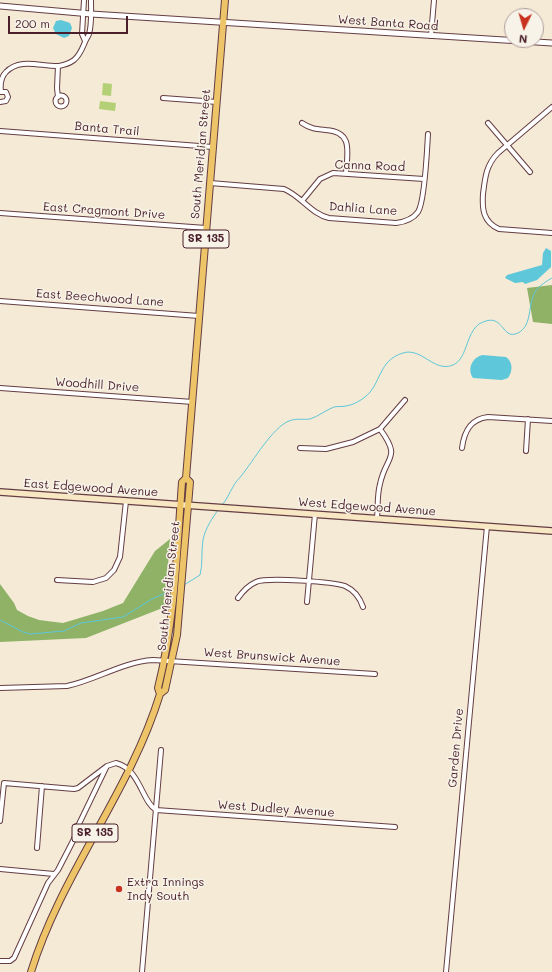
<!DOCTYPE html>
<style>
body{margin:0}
#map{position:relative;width:552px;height:972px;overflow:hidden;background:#f4ead5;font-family:Mali,sans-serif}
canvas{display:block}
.north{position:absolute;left:504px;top:8px;width:40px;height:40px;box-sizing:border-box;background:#f7f3e8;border:1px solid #b29e9c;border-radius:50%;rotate:185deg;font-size:11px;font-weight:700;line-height:16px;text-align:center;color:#4a1f2b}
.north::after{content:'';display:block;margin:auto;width:14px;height:18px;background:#c8321e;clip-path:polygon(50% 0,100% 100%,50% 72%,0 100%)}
.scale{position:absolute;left:8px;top:16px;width:120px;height:18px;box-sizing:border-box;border:2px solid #4a1f2b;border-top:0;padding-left:5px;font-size:12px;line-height:14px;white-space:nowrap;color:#4a1f2b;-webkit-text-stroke:3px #f7f3e8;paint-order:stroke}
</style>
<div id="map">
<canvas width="552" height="972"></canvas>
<div class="north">N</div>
<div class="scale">200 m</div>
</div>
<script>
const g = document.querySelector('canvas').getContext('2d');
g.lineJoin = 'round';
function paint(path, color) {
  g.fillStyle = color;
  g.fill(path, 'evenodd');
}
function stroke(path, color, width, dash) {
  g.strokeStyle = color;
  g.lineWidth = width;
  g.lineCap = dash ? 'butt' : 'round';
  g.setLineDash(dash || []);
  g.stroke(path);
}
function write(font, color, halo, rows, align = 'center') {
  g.font = font + ' Mali,sans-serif';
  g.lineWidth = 3;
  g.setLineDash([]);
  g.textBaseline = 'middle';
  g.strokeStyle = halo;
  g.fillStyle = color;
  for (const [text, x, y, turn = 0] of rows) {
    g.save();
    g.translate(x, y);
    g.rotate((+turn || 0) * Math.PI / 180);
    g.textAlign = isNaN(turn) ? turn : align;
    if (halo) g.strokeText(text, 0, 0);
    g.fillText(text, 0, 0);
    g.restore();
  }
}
paint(new Path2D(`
 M103 83 112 84 111 96 102 95Z
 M100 101 116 103 115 111 99 109Z`), '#b4d076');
paint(new Path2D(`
 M552 285V324L533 322 527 288Z
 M170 539 165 607 86 638 0 642V584L14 603 17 610 28 616 39 620 63 623 103 611 123 603 155 551Z`), '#8fb267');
paint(new Path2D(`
 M61 20 70 23 72 28 69 36 64 38 56 34 53 28 56 21Z
 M546 248 551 251V267L537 280 525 284 523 282 515 283 505 278 507 275 542 265 543 253Z
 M482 355 506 357C513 362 513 371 508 378L502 380 473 378C467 369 472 358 482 355Z`), '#5ec7d9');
stroke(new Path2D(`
 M222 505C227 500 229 493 233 487 235 482 239 479 242 475 253 461 273 427 289 421 296 418 303 420 310 419 319 416 326 410 334 407 338 406 342 407 346 406 353 405 360 401 365 397 381 385 378 360 403 353 422 347 434 373 453 365 469 358 465 329 483 322 504 313 502 341 518 333 533 325 527 305 536 290 538 287 548 280 552 278
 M184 585 200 575C203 564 201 552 203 540 205 529 212 518 219 509
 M0 620 23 632 30 634 64 631 81 623 123 617 152 599 170 591`), '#5ec7d9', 1);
const minor = new Path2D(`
 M84 0 82 34 85 41
 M431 36 434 0
 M0 92H6L8 97 6 101 0 102
 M1 92C0 84 1 77 6 72 20 57 42 67 59 66 64 65 70 63 74 60 80 55 82 49 85 42 86 39 88 37 89 34 92 24 91 11 91 0
 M55.5 101a5.5 5.5 0 1 1 11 0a5.5 5.5 0 1 1-11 0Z
 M58 97 57 88 58 66
 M163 98 217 102
 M552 107 498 153C486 165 485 178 483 194 482 209 483 222 499 229L552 233
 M302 123C311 129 316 129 326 130 354 132 347 153 346 174
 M488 123 530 172
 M0 131 213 147
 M210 183 284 189C301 196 311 214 329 218L396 223C404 222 413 219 418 212 425 201 427 150 428 134
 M302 201 320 179 333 173 424 179
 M0 213 206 228
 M0 301 199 316
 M0 388 193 402
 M300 448 326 449 353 442 380 429 405 400
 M462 448C464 432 470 419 488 417L552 421
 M526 451 528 419
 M377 518C378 507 377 495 380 484 386 455 402 459 380 429
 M57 580 93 582 106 578 114 570 120 557 126 501
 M238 598C243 591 249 585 256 582 267 577 335 582 345 586 354 590 360 598 363 607
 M307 602 315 514
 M0 688 67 686C96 680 122 662 153 660L375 674
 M0 821 4 783 74 789 78 788 107 766 116 763C140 769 142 802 156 810L395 827
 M37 848 42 786
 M0 869 54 874
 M0 961H10L14 958 48 883 58 870 74 839 78 826 106 768
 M142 972 161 750
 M446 972 487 526`);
const tertiary = new Path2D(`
 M0 6 91 14 552 43`);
const secondary = new Path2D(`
 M0 492 552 531`);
const primary = new Path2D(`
 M160 694 158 688C175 620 177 551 182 482L186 478 225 0
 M31 972C61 874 130 792 160 694L165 690 177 635 190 482 186 478`);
stroke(minor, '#643d44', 6);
stroke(tertiary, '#643d44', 7);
stroke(secondary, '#643d44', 8);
stroke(primary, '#643d44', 8);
stroke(minor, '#fff', 4);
stroke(tertiary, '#fff', 5);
stroke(secondary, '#f8e7c3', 5.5);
stroke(primary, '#eec469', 6);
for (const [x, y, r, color] of [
 [119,889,4,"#c8321e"]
]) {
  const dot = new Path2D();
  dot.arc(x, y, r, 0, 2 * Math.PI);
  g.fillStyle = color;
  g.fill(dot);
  stroke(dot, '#f7f3e8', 1.5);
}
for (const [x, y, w] of [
 [206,239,46],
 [95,833,46]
]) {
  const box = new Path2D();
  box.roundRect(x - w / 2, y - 9, w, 18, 3);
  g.fillStyle = '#f7f3e8';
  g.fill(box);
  stroke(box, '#4a1f2b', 1);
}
write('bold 11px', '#4a1f2b', null, [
 ["SR 135",206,239],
 ["SR 135",95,833]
]);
write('12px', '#4a1f2b', '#f7f3e8', [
 ["West Banta Road",388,23,4],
 ["Banta Trail",107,129,5],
 ["South Meridian Street",201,154,-85],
 ["Canna Road",370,166,2],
 ["Dahlia Lane",363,209,4],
 ["East Cragmont Drive",104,211,4],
 ["East Beechwood Lane",100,298,4],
 ["Woodhill Drive",97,385,4],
 ["East Edgewood Avenue",91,488,4],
 ["West Edgewood Avenue",367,507,4],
 ["South Meridian Street",169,586,-84],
 ["West Brunswick Avenue",272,657,4],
 ["Garden Drive",456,748,-85],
 ["West Dudley Avenue",276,809,4]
]);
write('12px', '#4a1f2b', '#f7f3e8', [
 ["Extra Innings",127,882],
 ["Indy South",127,896]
], 'left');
</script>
